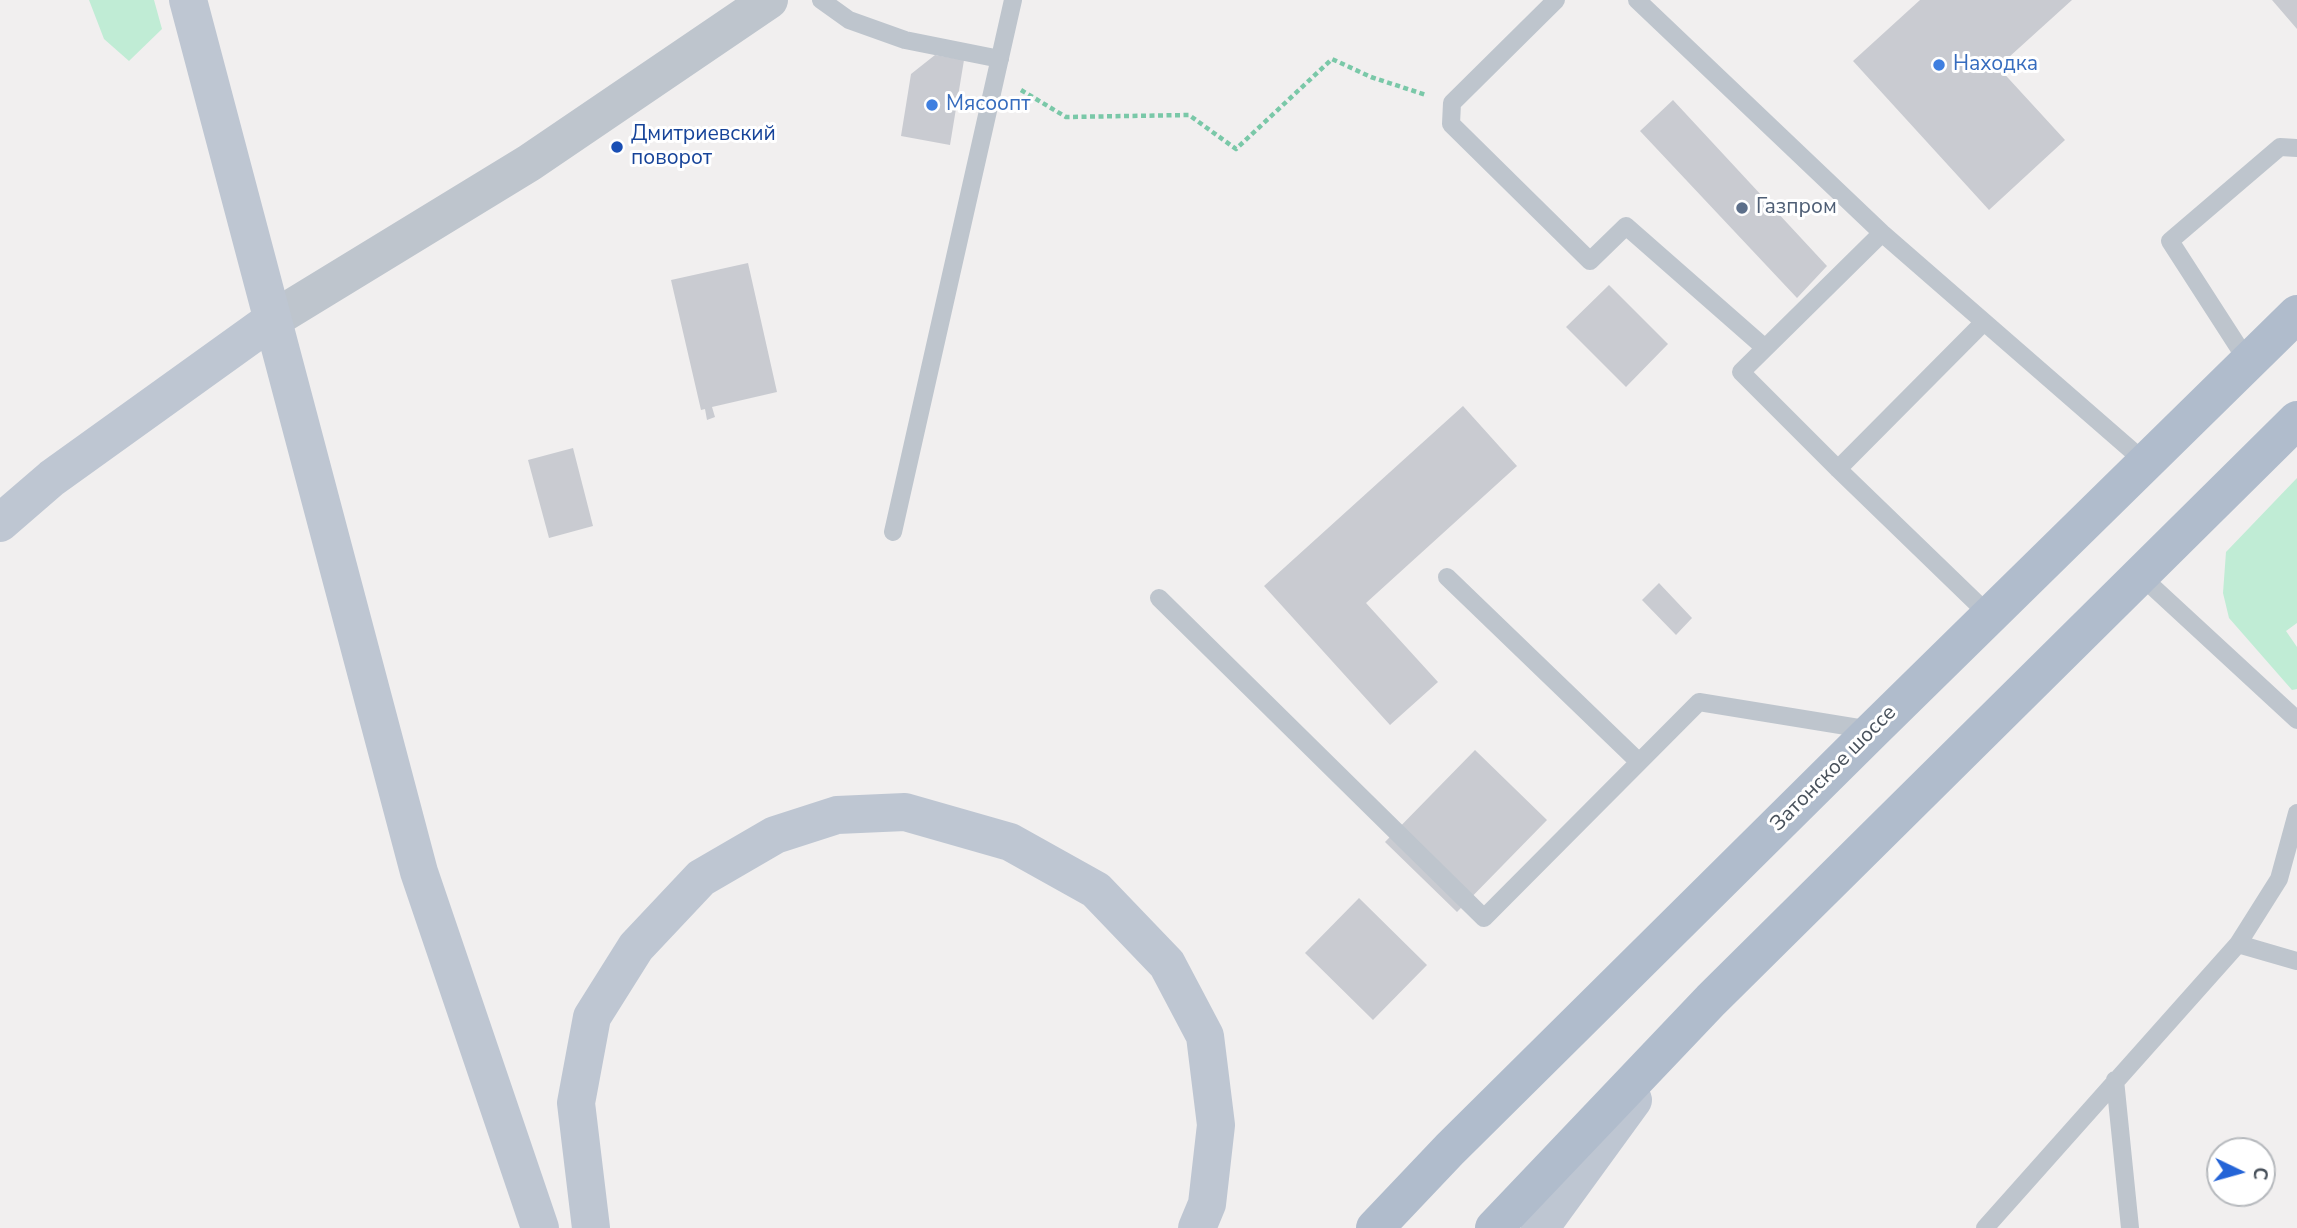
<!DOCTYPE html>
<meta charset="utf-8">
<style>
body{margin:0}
#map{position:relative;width:2297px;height:1228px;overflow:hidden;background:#f1efef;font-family:"Nunito Sans",sans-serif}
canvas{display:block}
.north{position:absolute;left:2206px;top:1137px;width:70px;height:70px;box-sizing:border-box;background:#fff;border:2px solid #b6b9bd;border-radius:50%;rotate:95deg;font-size:19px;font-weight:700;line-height:28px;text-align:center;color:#48515b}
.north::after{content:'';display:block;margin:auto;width:24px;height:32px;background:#2464d7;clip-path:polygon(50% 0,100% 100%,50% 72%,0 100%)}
</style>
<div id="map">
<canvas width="2297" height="1228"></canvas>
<div class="north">С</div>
</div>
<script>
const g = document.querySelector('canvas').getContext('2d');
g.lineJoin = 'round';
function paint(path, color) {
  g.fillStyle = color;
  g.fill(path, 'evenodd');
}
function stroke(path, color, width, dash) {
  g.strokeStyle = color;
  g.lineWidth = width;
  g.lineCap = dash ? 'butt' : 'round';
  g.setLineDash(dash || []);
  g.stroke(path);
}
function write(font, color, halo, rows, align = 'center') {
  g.font = font + ' "Nunito Sans",sans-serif';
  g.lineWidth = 6;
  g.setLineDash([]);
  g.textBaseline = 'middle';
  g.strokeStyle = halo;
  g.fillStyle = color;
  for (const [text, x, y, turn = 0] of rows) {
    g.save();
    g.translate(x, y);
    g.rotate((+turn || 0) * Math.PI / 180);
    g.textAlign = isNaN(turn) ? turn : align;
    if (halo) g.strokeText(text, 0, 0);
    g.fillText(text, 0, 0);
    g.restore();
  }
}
paint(new Path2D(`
 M89 0H154L162 29 129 61 104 39Z
 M2297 478V623L2286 631 2297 647V689L2292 690 2229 618 2223 593 2226 552Z`), '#c0ecd5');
paint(new Path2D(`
 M1920 0H2072L1998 67 2065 140 1989 210 1853 61Z
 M2272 0H2297V29Z
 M935 55 964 60 950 145 901 136 911 74Z
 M1673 100 1827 266 1797 298 1640 131Z
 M748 263 777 392 712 407 715 417 707 420 705 409 701 410 671 280Z
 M1609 285 1668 344 1626 387 1566 327Z
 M1463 406 1517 466 1366 603 1438 682 1390 725 1264 586Z
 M573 448 593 526 549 538 528 460Z
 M1659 583 1692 618 1676 635 1642 600Z
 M1475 750 1547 820 1457 912 1385 842Z
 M1359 898 1427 965 1373 1020 1305 953Z`), '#c9cbd1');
stroke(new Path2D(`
 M1021 90 1066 117 1189 115 1236 149 1332 59 1371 77 1426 95`), '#7ac8a8', 4.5, [5, 3.5]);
stroke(new Path2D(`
 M821 0 849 20 905 40 1000 59
 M1556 0 1452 103 1451 124 1590 261 1626 226 1765 348
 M1637 0 1882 233 2145 462
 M1882 233 1741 372 1838 469 1989 615
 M2248 362 2170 241 2280 147 2297 148
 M1838 469 1984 322
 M893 532 1013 0
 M2141 576 2297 720
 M1447 577 1639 762
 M1159 598 1484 918 1699 702 1871 730
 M2238 944 2297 961
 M2115 1080 2130 1228
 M1985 1228 2238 944 2279 879 2297 813`), '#bec5cd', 18);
stroke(new Path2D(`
 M272 320 529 163 769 0`), '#bec5cd', 38);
stroke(new Path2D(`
 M188 0 419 872 540 1228
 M0 523 52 478 272 320
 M591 1228 576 1103 592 1017 636 947 701 878 775 835 837 815 905 812 1010 842 1096 890 1167 964 1205 1036 1216 1125 1207 1204 1197 1228
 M1540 1228 1633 1100`), '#bec6d2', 38);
stroke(new Path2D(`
 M1375 1228 1450 1149 1873 730 2297 314
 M1494 1228 1711 1000 2297 420`), '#b0bccc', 38);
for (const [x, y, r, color] of [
 [1939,65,7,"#3f7fe0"],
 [932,105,7,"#3f7fe0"],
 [617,147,7,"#1a4fb4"],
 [1742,208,7,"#5c6f8a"]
]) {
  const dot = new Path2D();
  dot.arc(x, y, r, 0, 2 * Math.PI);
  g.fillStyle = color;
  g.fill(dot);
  stroke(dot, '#fff', 2.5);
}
write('21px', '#366cbe', '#fff', [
 ["Находка",1953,65],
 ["Мясоопт",946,105]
], 'left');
write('21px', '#164399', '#fff', [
 ["Дмитриевский",631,135],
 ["поворот",631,159]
], 'left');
write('21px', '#4e5e75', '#fff', [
 ["Газпром",1756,208]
], 'left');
write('21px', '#48515b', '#fff', [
 ["Затонское шоссе",1834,769,-45]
]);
</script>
